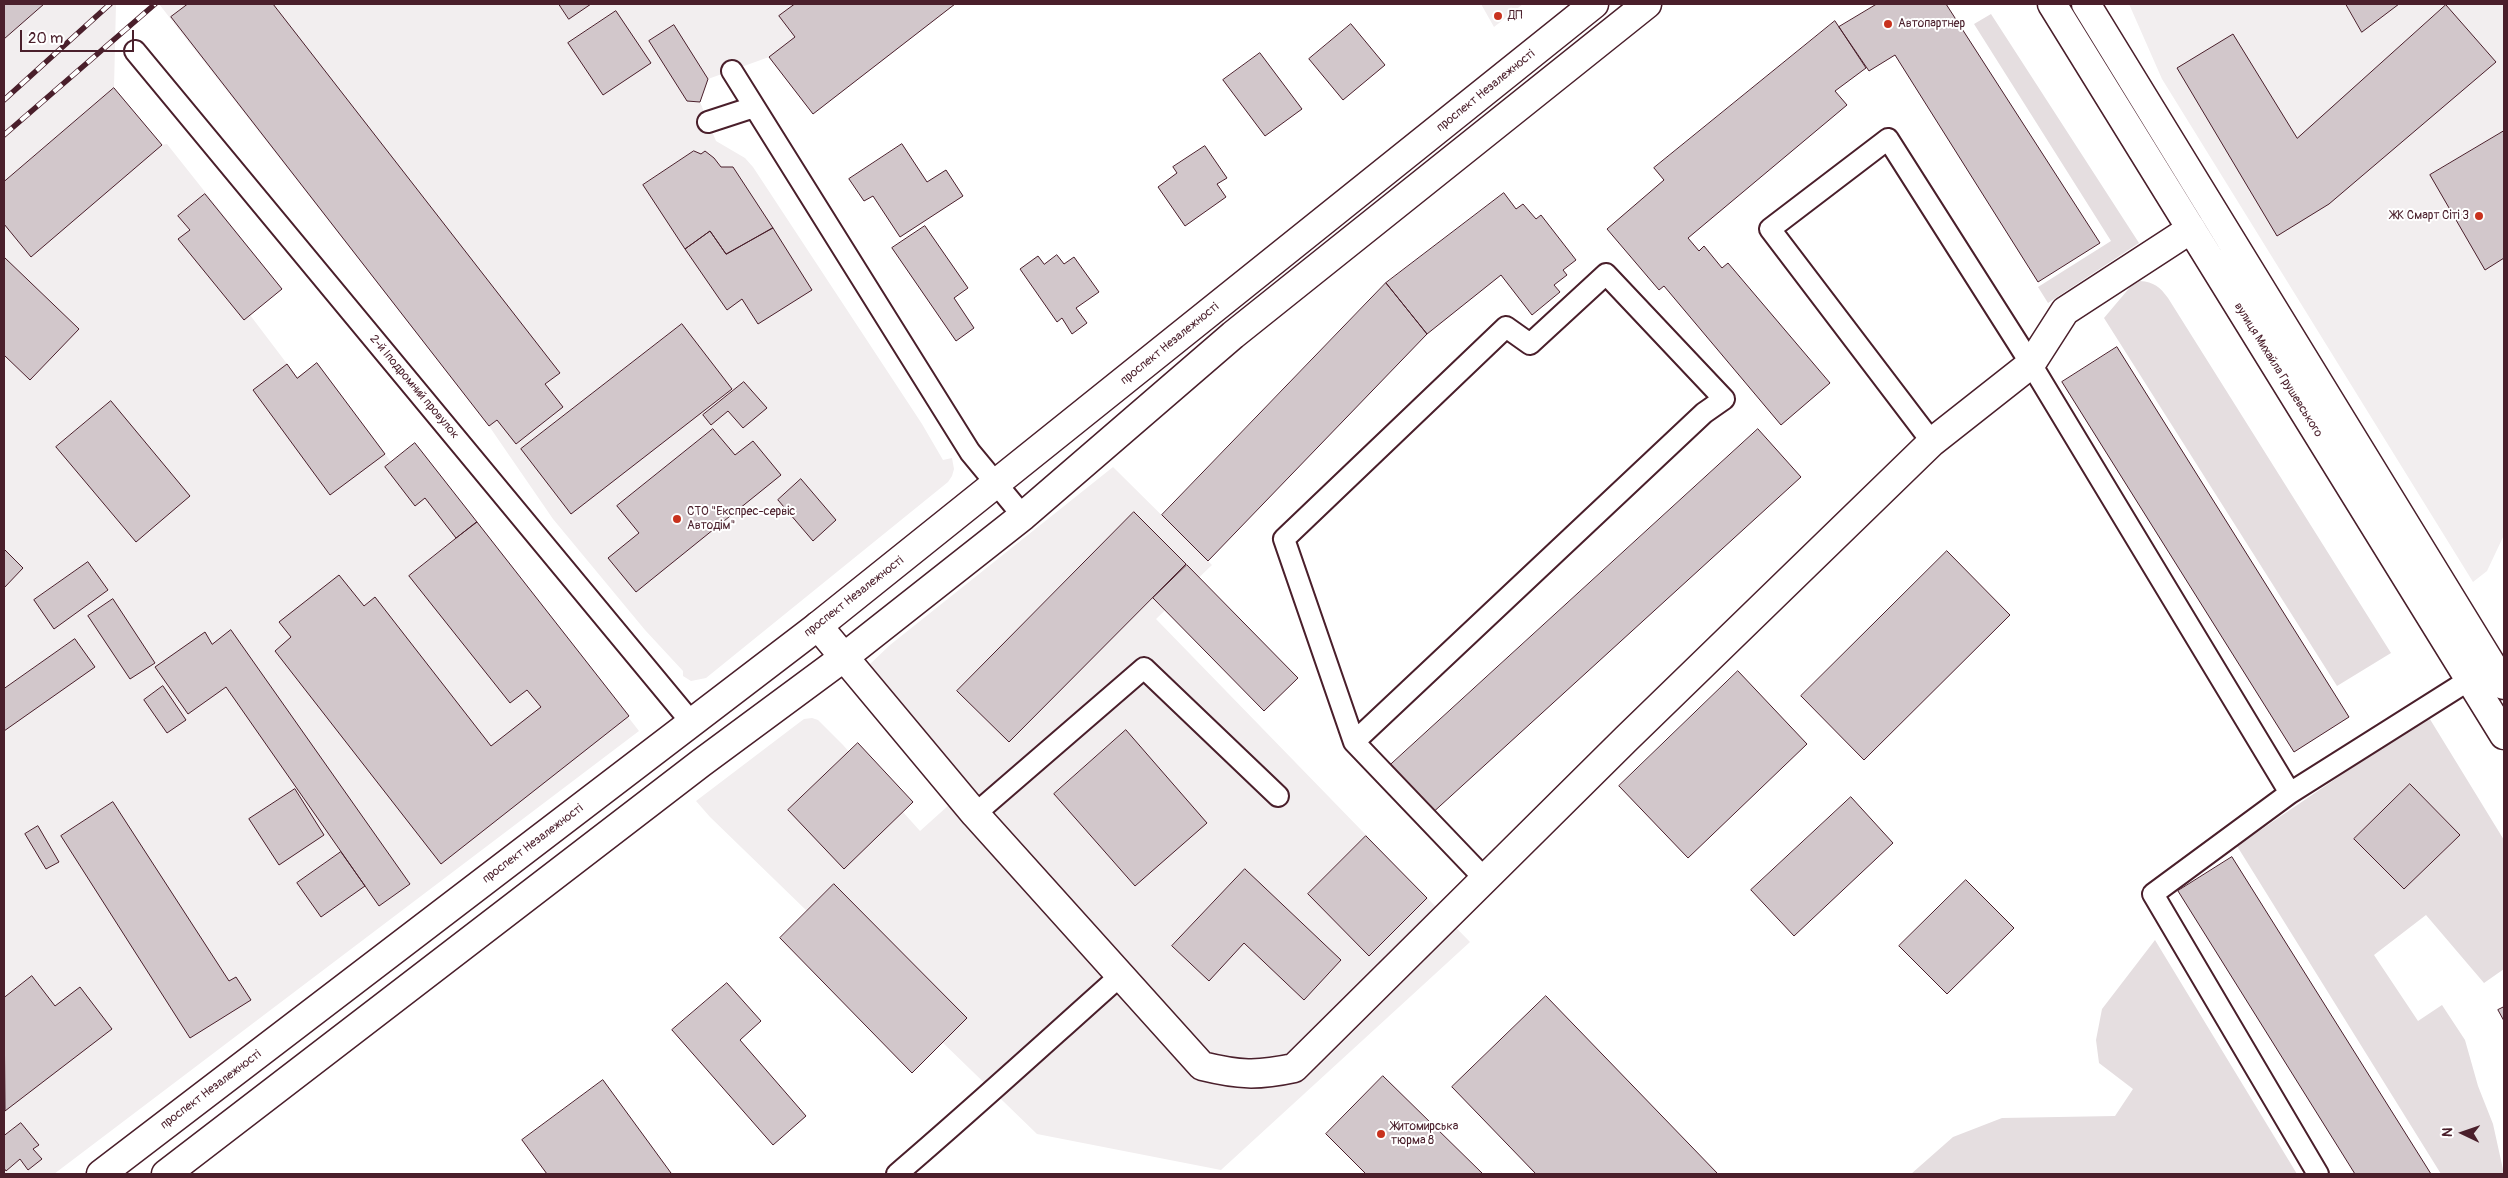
<!DOCTYPE html>
<meta charset="utf-8">
<style>
body{margin:0}
#map{position:relative;width:2508px;height:1178px;overflow:hidden;background:#fff;font-family:Pangolin,sans-serif}
canvas{display:block}
.frame{position:absolute;inset:0;border:5px solid #4a1f2b;pointer-events:none}
.north{position:absolute;left:2438px;top:1108px;width:50px;height:50px;-webkit-text-stroke:4px #fff;paint-order:stroke;rotate:273deg;font-size:14px;font-weight:700;line-height:20px;text-align:center;color:#4a1f2b}
.north::after{content:'';display:block;margin:auto;width:18px;height:22px;background:#4a1f2b;clip-path:polygon(50% 0,100% 100%,50% 72%,0 100%)}
.scale{position:absolute;left:20px;top:30px;width:114px;height:22px;box-sizing:border-box;border:2px solid #4a1f2b;border-top:0;padding-left:6px;font-size:15px;line-height:18px;white-space:nowrap;color:#4a1f2b;-webkit-text-stroke:4px #fff;paint-order:stroke}
</style>
<div id="map">
<canvas width="2508" height="1178"></canvas>
<div class="frame"></div>
<div class="north">N</div>
<div class="scale">20 m</div>
</div>
<script>
const g = document.querySelector('canvas').getContext('2d');
g.lineJoin = 'round';
function paint(path, color) {
  g.fillStyle = color;
  g.fill(path, 'evenodd');
}
function stroke(path, color, width, dash) {
  g.strokeStyle = color;
  g.lineWidth = width;
  g.lineCap = dash ? 'butt' : 'round';
  g.setLineDash(dash || []);
  g.stroke(path);
}
function write(font, color, halo, rows, align = 'center') {
  g.font = font + ' Pangolin,sans-serif';
  g.lineWidth = 4;
  g.setLineDash([]);
  g.textBaseline = 'middle';
  g.strokeStyle = halo;
  g.fillStyle = color;
  for (const [text, x, y, turn = 0] of rows) {
    g.save();
    g.translate(x, y);
    g.rotate((+turn || 0) * Math.PI / 180);
    g.textAlign = isNaN(turn) ? turn : align;
    if (halo) g.strokeText(text, 0, 0);
    g.fillText(text, 0, 0);
    g.restore();
  }
}
paint(new Path2D(`
 M4 4H116L114 88 162 145 167 144 282 289 250 315 297 377 317 363 391 462 415 443 639 731 54 1174H4Z
 M159 4H955L813 114 769 57 708 79 700 102 716 141 745 158 753 167 922 424 943 460 952 458 954 469 952 476 948 482 706 678 691 681 683 676V671L645 630 553 519 489 426Z
 M1481 4H1523L1494 27Z
 M2129 4H2504V535L2487 571 2473 582 2162 79Z
 M1113 467 1212 565 1156 619 1470 942 1221 1170 1037 1134 710 817 696 801 796 725 804 719 812 718 818 720 843 745 920 831 970 786 881 692 869 670V665L890 645Z`), '#f2eeef');
paint(new Path2D(`
 M1991 14 2139 243 2048 303 2038 287 2111 241 1974 24Z
 M2140 281C2154 282 2160 287 2168 298L2391 653 2337 686 2104 318 2131 286Z
 M2428 716 2504 840V969L2484 983 2426 915 2374 955 2418 1021 2442 1005 2465 1040 2478 1086 2493 1124 2504 1174H2441L2237 846ZM2410 784 2460 835 2404 889 2355 839Z
 M2155 940 2297 1174H1911L1953 1137 2002 1118 2115 1116 2133 1089 2099 1063 2096 1040 2102 1009Z`), '#e5dee0');
const building = new Path2D(`
 M4 4H44L4 39Z
 M188 4H273L560 373 545 384 563 407 516 444 497 420 489 426 171 17Z
 M559 4H591L569 19Z
 M795 4H955L813 114 769 57 795 37 779 16Z
 M1877 4H1946L2100 243 2038 282 1895 55 1869 71 1839 27Z
 M2346 4H2399L2362 32Z
 M2446 5 2496 62 2329 204 2277 236 2177 68 2233 34 2297 138Z
 M616 11 651 63 603 95 568 43Z
 M1835 21 1866 68 1835 91 1847 105 1688 238 1699 251 1704 246 1722 268 1728 263 1830 383 1781 425 1664 286 1659 290 1607 229 1664 180 1654 168Z
 M1351 24 1385 65 1343 100 1309 59Z
 M674 25 708 79 700 102 687 101 649 41Z
 M1260 53 1302 109 1265 136 1223 80Z
 M114 88 162 145 31 257 4 224V182Z
 M2504 131V258L2485 270 2430 175Z
 M902 144 927 182 946 170 963 196 900 237 873 196 864 201 849 179Z
 M1205 146 1227 178 1217 184 1226 197 1185 226 1158 187 1177 173 1173 167Z
 M694 151 701 154 705 151 714 158 721 167H733L773 228 726 254 710 231 685 249 643 185Z
 M1504 193 1516 209 1523 204 1536 219 1541 215 1576 260 1563 270 1567 275 1554 285 1560 292 1532 315 1501 275 1427 334 1386 283Z
 M205 194 282 289 244 320 178 239 190 230 178 216Z
 M925 226 968 288 954 298 974 328 956 341 892 248Z
 M773 228 812 290 758 324 742 299 727 310 685 249 710 231 726 254Z
 M1057 255 1064 264 1074 257 1099 292 1076 308 1087 323 1072 334 1062 318 1057 322 1020 269 1038 256 1044 264Z
 M4 257 79 329 30 380 4 355Z
 M1386 283 1427 334 1208 561 1162 515Z
 M682 324 732 389 571 514 521 449Z
 M2117 347 2349 717 2294 752 2062 382Z
 M317 363 385 454 330 495 253 390 287 364 297 378Z
 M744 382 767 408 743 428 728 411 711 425 703 415Z
 M111 401 190 496 136 542 56 447Z
 M713 429 735 455 753 441 781 475 636 592 608 558 639 533 617 506Z
 M1758 429 1801 477 1429 816 1386 769Z
 M415 443 477 522 456 538 425 498 415 506 385 467Z
 M801 479 836 520 813 541 778 500Z
 M1134 512 1186 564 1009 742 957 691Z
 M477 522 629 716 441 864 275 651 291 637 279 622 339 575 364 606 375 597 491 746 541 707 527 690 510 703 409 576Z
 M4 549 23 568 4 588Z
 M1947 551 2010 615 1864 760 1801 696Z
 M88 562 108 590 54 629 34 600Z
 M1187 565 1298 678 1264 711 1153 598Z
 M113 599 155 663 130 679 88 616Z
 M231 630 410 884 379 906 226 687 188 714 155 667 205 632 212 644Z
 M75 639 95 667 4 731V689Z
 M1738 671 1807 744 1688 858 1619 786Z
 M163 686 186 720 167 733 144 700Z
 M1126 730 1207 823 1135 886 1054 794Z
 M858 743 913 802 844 869 788 810Z
 M2410 784 2460 835 2404 889 2354 839Z
 M295 789 324 835 279 865 249 819Z
 M1851 797 1893 843 1794 936 1751 890Z
 M113 802 229 981 236 977 251 1000 190 1038 61 836Z
 M38 826 59 862 46 869 25 834Z
 M1366 836 1427 898 1369 956 1308 894Z
 M341 852 365 886 321 917 297 883Z
 M2232 857 2431 1174H2355L2178 891Z
 M1245 869 1341 960 1304 1000 1244 943 1209 981 1172 946Z
 M1966 880 2014 928 1947 994 1899 946Z
 M834 884 967 1018 912 1073 780 938Z
 M32 976 55 1006 80 987 112 1029 5 1111 4 998Z
 M727 983 761 1021 740 1040 806 1116 773 1145 672 1030Z
 M1546 996 1718 1174H1536L1452 1087Z
 M2504 1007V1021L2498 1010Z
 M1383 1076 1483 1174H1366L1326 1134Z
 M603 1080 671 1173 669 1174H547L522 1140Z
 M21 1123 39 1145 33 1149 42 1159 28 1170 20 1159 6 1171 4 1168V1136Z`);
paint(building, '#d2c7cb');
stroke(building, '#4a1f2b', 1);
const service = new Path2D(`
 M135 51 692 723
 M732 71 970 452 1023 516
 M708 122 754 107
 M1932 442 1770 229 1888 139 2031 364 2290 793
 M1354 742 1704 413 1724 399 1606 274 1530 344 1506 327 1284 539 1354 742 1485 879
 M975 814 1144 668 1278 796
 M897 1174C973 1109 1046 1042 1120 976
 M2318 1174 2153 894 2290 793 2469 680`);
const minor = new Path2D(`
 M818 626 975 814 1202 1066C1239 1075 1257 1076 1294 1068L1626 739 1932 442 2031 364 2065 311 2191 229`);
const secondary = new Path2D(`
 M2052 4 2504 735
 M2086 4 2504 685`);
const primary = new Path2D(`
 M101 1174 818 626 1594 4
 M166 1174 701 763 843 658 1023 516 1233 335 1647 4`);
stroke(service, '#4a1f2b', 24);
stroke(minor, '#4a1f2b', 31);
stroke(secondary, '#4a1f2b', 31);
stroke(primary, '#4a1f2b', 31);
stroke(service, '#fff', 20);
stroke(minor, '#fff', 28);
stroke(secondary, '#fff', 28);
stroke(primary, '#fff', 28);
const rail = new Path2D(`
 M4 100 110 4
 M4 135 155 4`);
stroke(rail, '#4a1f2b', 5.5);
stroke(rail, '#fff', 4, [11]);
for (const [x, y, r, color] of [
 [1498,16,5,"#c8321e"],
 [1888,24,5,"#c8321e"],
 [2479,216,5,"#c8321e"],
 [677,519,5,"#c8321e"],
 [1381,1134,5,"#c8321e"]
]) {
  const dot = new Path2D();
  dot.arc(x, y, r, 0, 2 * Math.PI);
  g.fillStyle = color;
  g.fill(dot);
  stroke(dot, '#fff', 2);
}
write('12px', '#4a1f2b', '#fff', [
 ["ДП",1508,16],
 ["Автопартнер",1898,24],
 ["ЖК Смарт Сіті 3",2469,216,"right"],
 ["СТО \"Експрес-сервіс",687,512],
 ["Автодім\"",687,526],
 ["Житомирська",1391,1127],
 ["тюрма 8",1391,1141]
], 'left');
write('12px', '#4a1f2b', '#fff', [
 ["проспект Незалежності",1486,91,-39],
 ["проспект Незалежності",1170,344,-39],
 ["вулиця Михайла Грушевського",2278,370,58],
 ["2-й Іподромний провулок",414,387,50],
 ["проспект Незалежності",854,597,-38],
 ["проспект Незалежності",533,844,-37],
 ["проспект Незалежності",211,1090,-37]
]);
</script>
